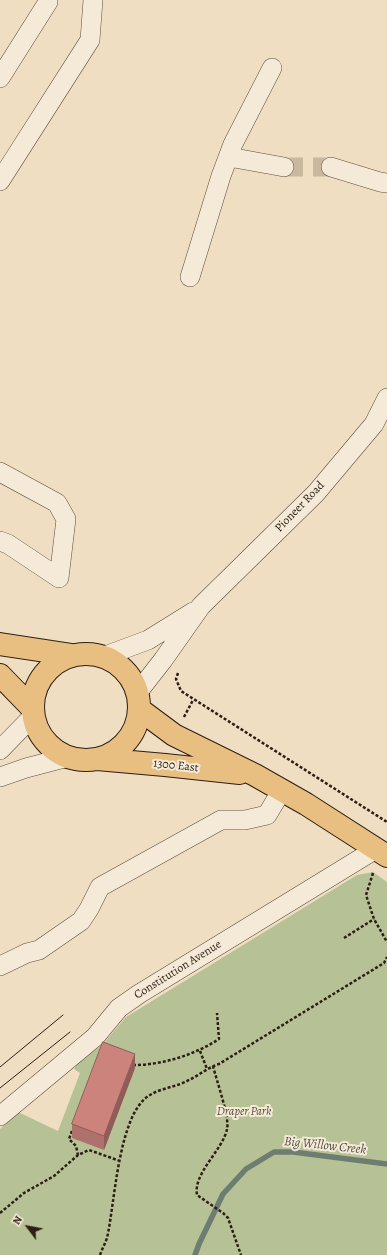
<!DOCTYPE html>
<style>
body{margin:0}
#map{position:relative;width:387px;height:1255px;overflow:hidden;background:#efdec1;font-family:Alegreya,serif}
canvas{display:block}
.north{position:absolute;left:8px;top:1207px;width:40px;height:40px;-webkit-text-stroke:3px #f5ead7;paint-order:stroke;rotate:302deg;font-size:11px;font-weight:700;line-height:16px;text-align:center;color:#2c1e14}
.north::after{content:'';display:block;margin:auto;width:14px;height:18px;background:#2c1e14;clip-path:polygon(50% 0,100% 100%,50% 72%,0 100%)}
</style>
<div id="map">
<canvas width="387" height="1255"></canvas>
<div class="north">N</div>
</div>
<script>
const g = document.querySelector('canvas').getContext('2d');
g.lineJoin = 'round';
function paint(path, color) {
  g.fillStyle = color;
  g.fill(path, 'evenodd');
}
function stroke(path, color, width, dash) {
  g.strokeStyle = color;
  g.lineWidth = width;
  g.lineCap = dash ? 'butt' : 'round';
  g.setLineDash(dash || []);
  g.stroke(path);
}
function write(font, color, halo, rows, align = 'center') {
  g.font = font + ' Alegreya,serif';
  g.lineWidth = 4;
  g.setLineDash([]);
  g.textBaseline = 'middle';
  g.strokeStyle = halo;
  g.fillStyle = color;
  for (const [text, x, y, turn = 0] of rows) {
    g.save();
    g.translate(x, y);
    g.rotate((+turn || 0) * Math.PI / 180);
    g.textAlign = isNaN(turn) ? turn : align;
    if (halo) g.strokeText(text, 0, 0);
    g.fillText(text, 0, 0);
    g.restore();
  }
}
paint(new Path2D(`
 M373 872 387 882V1255H0V1129L18 1112 58 1131 80 1073 74 1069 77 1064 104 1043 126 1017 357 875Z`), '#b6c295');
stroke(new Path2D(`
 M195 1255 199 1244 223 1194 246 1169 274 1152H293L387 1164`), '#6e7d71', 5.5);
stroke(new Path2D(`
 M284 167H331`), '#c8b89e', 19, [19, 10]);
const minor = new Path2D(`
 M0 78 48 2
 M229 157 284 167
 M331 167 380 182 387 183
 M0 181 90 40 93 0
 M190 277 221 176 233 144 272 68
 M0 472 57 503 66 519 59 578 8 544 0 541
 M105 656 148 640 193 612
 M138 692 163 660 201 606 316 493 374 424 387 398
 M0 750 33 716
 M0 777 26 768 68 757
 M0 966 27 953 39 950 81 921 89 909 100 887 221 820H245L267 815 282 790
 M0 1116 95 1037 119 1008 139 994 376 849`);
const major = new Path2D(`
 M0 644 72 655
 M33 707a53 53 0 1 1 106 0a53 53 0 1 1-106 0Z
 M0 675 32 708
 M139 709 174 735 255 775 306 804 387 856
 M97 759 165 765 240 773`);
stroke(minor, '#5d4e3f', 20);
stroke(major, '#2c1e14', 24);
stroke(new Path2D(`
 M178 673 176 679 181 691 387 822
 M184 717 193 700
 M373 873 366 895 374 919 387 942
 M344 938 374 919
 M200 1051 207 1069
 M133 1065C163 1065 194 1055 219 1039L217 1013
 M213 1066C216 1079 230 1118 227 1129 223 1150 193 1173 197 1195L223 1213 228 1218 241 1255
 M72 1131 69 1139 76 1146 78 1155
 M0 1213 24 1193 54 1176 78 1155 89 1150 120 1161
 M100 1255C102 1249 105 1244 107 1238 115 1204 118 1113 150 1095 161 1088 176 1087 187 1081 198 1076 207 1068 219 1064L384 963 387 957`), '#2c1e14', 2.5, [3, 2]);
stroke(minor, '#f5ead7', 19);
stroke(major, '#e8bf80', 22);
stroke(new Path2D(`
 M0 1067 63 1015
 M0 1088 70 1032`), '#2c1e14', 1);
paint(new Path2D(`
 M135 1068 104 1150 72 1138V1124Z`), '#af716b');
paint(new Path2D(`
 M135 1054V1068L104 1150V1136Z`), '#8f5c57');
const building = new Path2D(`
 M103 1042 135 1054 104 1136 72 1124Z`);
paint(building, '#cc837c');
stroke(building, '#8f5c57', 1);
write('12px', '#2c1e14', '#f5ead7', [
 ["Pioneer Road",300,507,-46],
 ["1300 East",176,766,6],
 ["Constitution Avenue",178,970,-32]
]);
write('italic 12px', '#554f3b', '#f5ead7', [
 ["Draper Park",244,1112]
]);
write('italic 13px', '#4d4d42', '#f5ead7', [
 ["Big Willow Creek",325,1146,6]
]);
</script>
